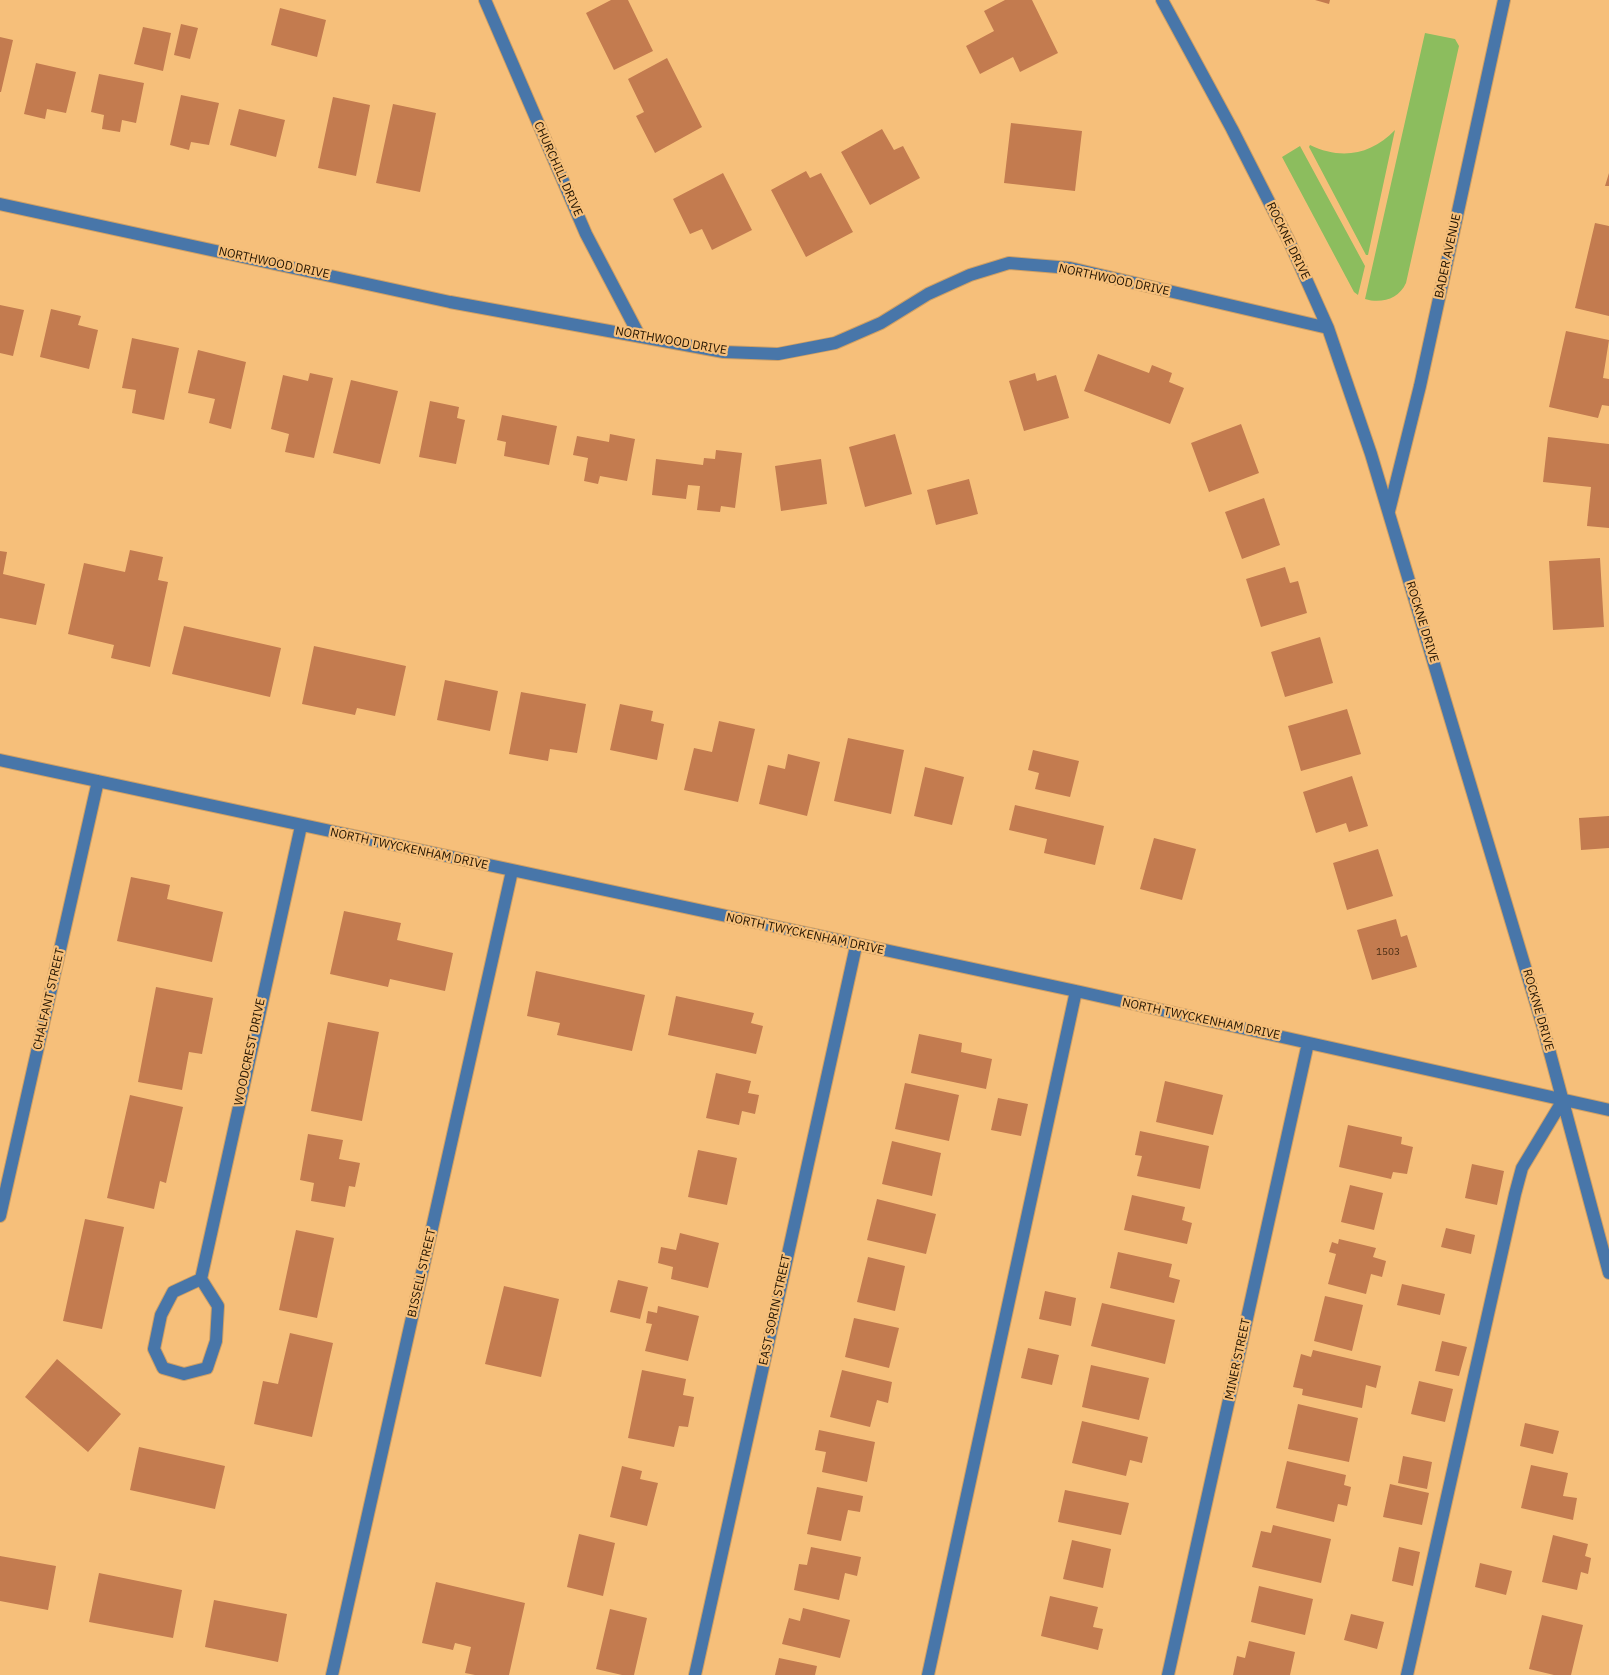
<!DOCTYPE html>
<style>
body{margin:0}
canvas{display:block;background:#f6bf7a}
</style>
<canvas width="1609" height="1675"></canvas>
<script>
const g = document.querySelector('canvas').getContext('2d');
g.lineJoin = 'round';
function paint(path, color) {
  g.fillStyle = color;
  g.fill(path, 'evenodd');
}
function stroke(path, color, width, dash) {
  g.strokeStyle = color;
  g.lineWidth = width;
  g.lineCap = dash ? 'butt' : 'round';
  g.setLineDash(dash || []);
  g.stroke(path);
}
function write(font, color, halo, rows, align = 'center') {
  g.font = font + ' "IBM Plex Sans",sans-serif';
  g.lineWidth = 4.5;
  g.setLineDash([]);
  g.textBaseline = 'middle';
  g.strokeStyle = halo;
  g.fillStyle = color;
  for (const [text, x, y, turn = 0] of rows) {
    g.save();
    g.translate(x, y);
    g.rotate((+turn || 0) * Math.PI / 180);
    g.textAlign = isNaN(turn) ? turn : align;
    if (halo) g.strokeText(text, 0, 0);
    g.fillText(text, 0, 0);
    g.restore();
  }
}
paint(new Path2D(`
 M1425 33 1455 39 1459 46 1406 283C1399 299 1381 304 1365 299Z
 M1395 130 1368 255H1366L1309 147 1310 145C1341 160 1371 155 1395 130Z
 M1300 146 1365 266 1358 295 1354 292 1282 157Z`), '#8cbd5e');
paint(new Path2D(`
 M611 0H628L653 51 614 70 586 13Z
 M1005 0H1032L1058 53 1020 72 1013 57 980 74 966 46 994 31 984 11Z
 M1315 0H1330L1329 4Z
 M280 8 326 20 317 57 271 45Z
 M181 24 198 28 190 59 174 55Z
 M143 27 171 33 163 71 134 64Z
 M0 37 13 40 1 92H0Z
 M667 58 702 127 655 153 636 116 644 112 628 79Z
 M36 63 76 72 66 113 47 109 45 119 24 114Z
 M99 74 144 83 136 123 122 120 120 132 102 129 104 115 91 112Z
 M181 95 219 103 209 145 191 142 189 150 170 145Z
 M333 97 370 105 356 176 318 168Z
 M393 104 436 113 420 192 376 183Z
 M239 109 285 120 276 157 230 145Z
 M1011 123 1082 131 1075 191 1004 183Z
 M882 129 894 150 903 146 920 178 870 205 841 152Z
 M806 171 810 178 821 173 853 232 806 257 771 190Z
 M723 173 752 230 712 250 702 229 690 234 673 199Z
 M1609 173V186H1605Z
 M1595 223 1609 226V316L1575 308Z
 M0 305 24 310 13 356 0 353Z
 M51 309 81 316 78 325 98 330 89 369 40 357Z
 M1566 331 1609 340 1603 378 1609 379V406L1602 405 1598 418 1549 407Z
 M132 338 179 348 164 420 132 413 136 390 122 388Z
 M198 350 246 362 231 429 209 423 215 399 188 393Z
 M1098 354 1149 373 1152 365 1172 373 1169 382 1184 388 1170 424 1084 391Z
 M310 373 333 378 314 458 285 452 289 434 271 429 283 375 308 381Z
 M1035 373 1037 381 1056 375 1069 418 1024 431 1009 381Z
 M351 380 398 391 380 464 333 453Z
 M430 401 459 407 457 418 465 420 456 464 419 457Z
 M502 415 557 426 549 465 504 456 506 442 497 440Z
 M1241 424 1259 473 1209 492 1191 443Z
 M610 434 635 439 627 481 600 476 598 484 584 481 588 458 573 455 577 436 609 442Z
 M895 434 912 494 865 507 849 447Z
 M1548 437 1609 444V528L1587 526 1591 487 1543 482Z
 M716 450 742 453 735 508 721 506 720 512 697 510 700 486 688 485 686 499 652 495 656 459 703 465 704 458 715 459Z
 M821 459 827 504 781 511 775 466Z
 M969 479 978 514 936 525 927 490Z
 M1264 498 1280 545 1242 559 1225 512Z
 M130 550 163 557 158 580 168 582 150 667 111 658 114 645 68 634 84 563 125 572Z
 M0 551 7 552 3 574 45 584 36 625 0 618Z
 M1600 558 1604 627 1553 630 1549 561Z
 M1285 567 1290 583 1298 581 1307 613 1261 627 1246 579Z
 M184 626 281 648 270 697 172 674Z
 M1320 637 1333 683 1285 697 1271 652Z
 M314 646 406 666 395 716 357 708 355 715 302 704Z
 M445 680 498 691 490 731 437 720Z
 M521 692 586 704 577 753 550 749 548 761 509 754Z
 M620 704 653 711 651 721 664 724 657 760 610 750Z
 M1347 709 1361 754 1301 771 1288 726Z
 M719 721 755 729 738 802 684 790 694 748 712 752Z
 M848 738 904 750 891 814 834 801Z
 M1033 750 1079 761 1070 797 1035 789 1039 773 1028 770Z
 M788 754 820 762 807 816 759 804 768 765 785 769Z
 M925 767 964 777 952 825 914 816Z
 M1352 776 1368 826 1349 832 1346 823 1316 833 1303 792Z
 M1015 805 1104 826 1095 865 1044 853 1047 839 1009 830Z
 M1609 816V848L1581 850 1579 818Z
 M1154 838 1196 849 1182 900 1140 889Z
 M1378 849 1393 896 1347 910 1333 863Z
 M131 877 170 885 167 899 223 912 212 962 117 941Z
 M344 911 401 923 397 940 453 953 445 991 390 979 388 987 330 974Z
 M1396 919 1401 937 1407 935 1417 967 1372 980 1357 930Z
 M536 971 645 995 632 1051 557 1035 560 1023 527 1016Z
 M156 987 213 998 202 1054 189 1052 182 1090 138 1082Z
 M676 996 754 1013 751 1023 763 1026 756 1054 668 1035Z
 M328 1022 379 1032 362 1121 311 1111Z
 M919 1034 962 1043 961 1052 992 1059 986 1089 911 1073Z
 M716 1073 751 1081 748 1093 759 1095 755 1114 742 1111 739 1125 706 1118Z
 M1165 1081 1223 1095 1213 1135 1156 1122Z
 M905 1083 959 1095 949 1141 895 1129Z
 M130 1095 183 1107 166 1183 160 1181 154 1209 107 1198Z
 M998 1098 1028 1104 1021 1136 991 1130Z
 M1348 1125 1402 1137 1401 1144 1413 1147 1407 1174 1393 1172 1391 1179 1339 1167Z
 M1140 1131 1209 1146 1200 1189 1137 1176 1142 1156 1135 1155Z
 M308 1134 343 1140 339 1159 360 1163 355 1187 349 1186 345 1207 311 1201 314 1183 300 1180Z
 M892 1141 941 1153 932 1196 882 1184Z
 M698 1150 737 1158 727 1205 688 1197Z
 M1472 1164 1504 1171 1497 1205 1465 1198Z
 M1350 1185 1383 1193 1374 1230 1341 1222Z
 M1132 1195 1185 1207 1182 1220 1192 1223 1187 1244 1124 1230Z
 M877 1199 936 1214 926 1254 867 1240Z
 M85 1219 124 1227 102 1329 63 1321Z
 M1446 1228 1475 1235 1471 1254 1441 1247Z
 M296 1230 334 1238 317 1318 279 1310Z
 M680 1233 719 1243 708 1288 671 1279 673 1267 658 1263 661 1247 676 1250Z
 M1339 1239 1376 1248 1373 1257 1386 1261 1382 1277 1371 1274 1366 1294 1328 1284 1336 1254 1329 1252 1332 1242 1338 1244Z
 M1118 1252 1172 1264 1169 1277 1180 1280 1174 1303 1110 1288Z
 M868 1257 905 1266 895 1311 857 1302Z
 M618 1280 648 1287 640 1319 610 1312Z
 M1402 1284 1445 1294 1440 1315 1397 1305Z
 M504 1286 559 1299 541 1377 485 1364Z
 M1045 1291 1076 1298 1071 1326 1039 1319Z
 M1325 1296 1363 1305 1352 1351 1314 1341Z
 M1102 1303 1175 1320 1165 1364 1091 1346Z
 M658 1306 699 1316 688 1361 645 1351 652 1324 646 1323 648 1311 657 1313Z
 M854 1318 899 1328 889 1368 845 1357Z
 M290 1333 333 1343 312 1437 254 1424 263 1381 278 1384Z
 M1442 1341 1467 1347 1459 1376 1435 1371Z
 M1028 1348 1059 1355 1052 1385 1021 1378Z
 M1313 1350 1381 1366 1376 1388 1366 1385 1362 1408 1302 1395 1303 1389 1293 1387 1301 1354 1311 1357Z
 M57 1359 121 1414 88 1452 25 1397Z
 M1091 1365 1149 1378 1139 1420 1082 1407Z
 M642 1370 686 1379 683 1395 694 1397 688 1427 679 1426 674 1447 628 1438Z
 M842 1370 892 1382 888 1403 877 1400 870 1427 830 1417Z
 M1419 1381 1453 1389 1445 1422 1411 1414Z
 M1298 1404 1358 1418 1349 1462 1288 1449Z
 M1082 1421 1148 1437 1142 1463 1130 1460 1126 1476 1072 1463Z
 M1525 1423 1559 1431 1553 1454 1520 1446Z
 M819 1430 875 1442 867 1482 822 1472 826 1452 815 1450Z
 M139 1447 225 1466 215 1509 130 1490Z
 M1403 1456 1432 1462 1427 1489 1398 1483Z
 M1287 1461 1346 1475 1344 1485 1351 1487 1347 1506 1338 1504 1334 1522 1276 1508Z
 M1531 1465 1568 1473 1563 1496 1577 1498 1573 1520 1521 1508Z
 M622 1466 642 1471 640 1479 658 1483 647 1526 610 1517Z
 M1390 1484 1429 1493 1422 1525 1383 1517Z
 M817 1487 863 1496 860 1512 848 1510 841 1541 807 1534Z
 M1065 1490 1129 1503 1121 1535 1058 1522Z
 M1273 1525 1331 1539 1321 1583 1252 1567 1261 1531 1271 1533Z
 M579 1534 615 1543 603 1596 567 1587Z
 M1553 1535 1588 1544 1585 1556 1591 1558 1588 1574 1581 1572 1577 1590 1542 1582Z
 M1072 1540 1111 1549 1103 1588 1063 1579Z
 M811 1547 861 1557 857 1576 845 1573 839 1600 794 1590 799 1564 807 1565Z
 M1399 1547 1420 1552 1413 1586 1392 1581Z
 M0 1556 56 1566 48 1610 0 1601Z
 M1480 1563 1512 1571 1506 1595 1475 1587Z
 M99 1573 182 1590 173 1638 89 1622Z
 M436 1582 525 1603 509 1675H475L465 1673 471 1647 455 1643 453 1650 422 1643Z
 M1259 1586 1313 1599 1305 1635 1251 1622Z
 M1050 1596 1098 1607 1093 1627 1103 1629 1098 1650 1041 1636Z
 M214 1600 287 1614 278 1662 205 1647Z
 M803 1608 850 1620 840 1658 782 1644 789 1618 800 1621Z
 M610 1609 647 1618 634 1675H622L596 1669Z
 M1351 1614 1384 1622 1377 1649 1344 1640Z
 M1542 1615 1583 1625 1571 1675H1554L1529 1669Z
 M1249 1641 1295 1652 1290 1675H1233L1237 1656 1245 1658Z
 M779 1658 817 1666 815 1675H775Z`), '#c37b4f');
const minor = new Path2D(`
 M485 0 586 234 639 335
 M1162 0 1232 129 1289 241 1328 328 1371 454 1543 1027 1609 1273
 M0 204 450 302 724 352 778 354 835 343 881 323 928 294 970 275 1009 263 1070 268 1328 328
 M1389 511 1420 386 1504 0
 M0 760 1076 991 1609 1110
 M0 1216 98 781
 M201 1279 218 1306 216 1341 207 1368 184 1374 163 1368 154 1349 161 1315 173 1292 201 1279 301 826
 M332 1675 512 871
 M695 1675 856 946
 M928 1675 1076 991
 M1168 1675 1308 1043
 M1407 1675 1515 1194 1522 1168 1563 1100`);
stroke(minor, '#d0a064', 14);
stroke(minor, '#4876a9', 12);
write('10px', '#4b2e14', null, [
 ["1503",1388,952]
]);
write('12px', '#231401', '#f6bf7a', [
 ["CHURCHILL DRIVE",558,169,66],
 ["ROCKNE DRIVE",1288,241,64],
 ["BADER AVENUE",1448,256,-78],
 ["NORTHWOOD DRIVE",274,263,12],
 ["NORTHWOOD DRIVE",1114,280,12],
 ["NORTHWOOD DRIVE",671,341,10],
 ["ROCKNE DRIVE",1422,622,73],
 ["NORTH TWYCKENHAM DRIVE",409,849,12],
 ["NORTH TWYCKENHAM DRIVE",805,934,12],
 ["CHALFANT STREET",49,999,-77],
 ["ROCKNE DRIVE",1538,1010,74],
 ["NORTH TWYCKENHAM DRIVE",1201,1019,12],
 ["WOODCREST DRIVE",250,1052,-78],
 ["BISSELL STREET",422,1273,-77],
 ["EAST SORIN STREET",775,1310,-78],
 ["MINER STREET",1238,1359,-78]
]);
</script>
